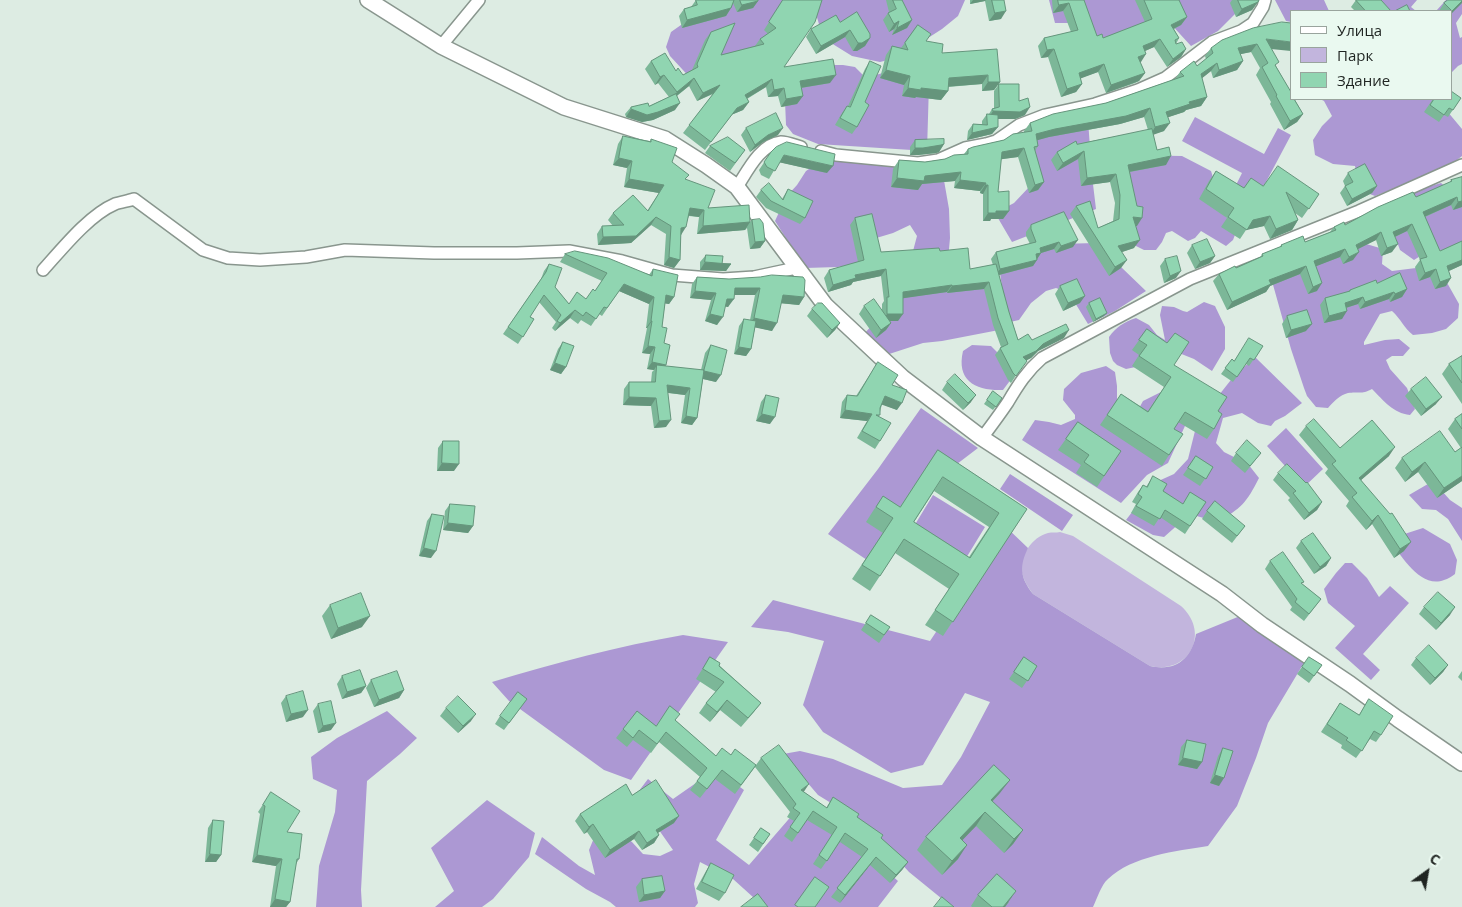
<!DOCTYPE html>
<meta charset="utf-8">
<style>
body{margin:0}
#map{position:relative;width:1462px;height:907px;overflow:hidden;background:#ddece3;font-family:"Open Sans",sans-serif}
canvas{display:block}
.legend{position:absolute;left:1290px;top:10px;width:162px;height:90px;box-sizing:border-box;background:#eaf9f0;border:1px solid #99a49d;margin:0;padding:6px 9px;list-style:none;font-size:15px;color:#1f2421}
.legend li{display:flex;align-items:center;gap:10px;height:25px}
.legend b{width:25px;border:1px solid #99a49d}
.north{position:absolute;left:1402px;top:847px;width:50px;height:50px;-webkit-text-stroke:4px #eaf9f0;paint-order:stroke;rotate:32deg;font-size:14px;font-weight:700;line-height:20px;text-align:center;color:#1f2421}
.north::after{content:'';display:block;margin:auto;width:18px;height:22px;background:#1f2421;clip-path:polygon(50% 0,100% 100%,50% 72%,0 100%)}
</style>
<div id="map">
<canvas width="1462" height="907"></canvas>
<ul class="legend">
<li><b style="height:6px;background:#fff"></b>Улица</li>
<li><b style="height:14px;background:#c2b5dd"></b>Парк</li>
<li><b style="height:14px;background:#90d5b1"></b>Здание</li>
</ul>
<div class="north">С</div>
</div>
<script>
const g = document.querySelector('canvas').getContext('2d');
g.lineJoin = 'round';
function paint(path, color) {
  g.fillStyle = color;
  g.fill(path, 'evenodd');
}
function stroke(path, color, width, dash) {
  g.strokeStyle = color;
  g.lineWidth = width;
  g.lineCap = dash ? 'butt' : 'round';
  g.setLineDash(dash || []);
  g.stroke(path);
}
paint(new Path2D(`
 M1060 532 1073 536 1181 606C1211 633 1189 675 1150 666L1033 594C1028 587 1024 581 1022 573 1019 556 1032 537 1048 533 1052 532 1056 533 1060 532Z`), '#c2b5dd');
paint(new Path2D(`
 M724 0H786L767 44 694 82 670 56 666 47 671 32 698 13Z
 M812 0H965L958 16 942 29 914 47 896 58 880 62 852 56 823 38Z
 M1049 0H1142L1154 30 1097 56 1078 23H1055Z
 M1156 0H1244L1242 7 1218 31 1191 46 1169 22Z
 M1275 0H1324L1329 11H1291V22L1286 21Z
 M1357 0H1417L1411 7 1416 11H1368Z
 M1446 0H1457L1462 3V14L1456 23 1460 38 1462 37V64L1458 66 1451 73V11H1436Z
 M798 65H843L855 67 866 78 899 68 929 84 927 151 818 144 793 134 786 125 785 101Z
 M1320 99H1437L1462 129V156L1448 167 1375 196 1359 190 1355 166 1333 164 1315 155 1313 140 1322 126 1332 116 1324 101Z
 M1195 117 1264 154 1278 128 1291 135 1257 199 1235 187 1242 173 1182 141Z
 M1088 120 1092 176 1096 209 1012 242 995 213 1014 203 1031 185 1024 148 1040 128Z
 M1120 155 1182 156 1211 171 1225 216 1238 227 1233 240 1226 246 1201 231 1195 238 1188 241 1172 231 1166 233 1162 242 1156 250H1144L1128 242Z
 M827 157 942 169 949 209 950 238 948 260 913 251 917 236 910 225 893 233 863 242 865 262 838 267 805 268 775 221 786 197 797 185 806 171Z
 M1441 183 1458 197 1462 195V259L1453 262 1436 246 1414 260 1400 250 1387 215 1411 192Z
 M1353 240 1383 249 1382 264 1392 271 1424 267 1441 272 1459 304 1458 318 1446 329 1432 333 1413 335C1404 328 1401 319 1392 311L1380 314 1364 342V345L1385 340 1399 339 1410 348 1403 356H1392L1386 360 1390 369 1407 388 1415 409 1410 415C1393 413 1384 401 1372 389 1361 395 1358 391 1348 393 1340 395 1333 402 1328 408L1316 407 1307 396 1304 388 1291 349 1270 274Z
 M1096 243 1146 291 1115 311 1088 324 1069 293 1056 288 1046 291 1031 303 1019 320 1010 322 1003 294 999 266 1058 244Z
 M988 282 999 330 942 341 923 343 883 356 864 334 874 323 890 314V292Z
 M1204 302 1215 306 1225 327V349L1212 371 1194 359 1174 351 1155 363 1126 369 1117 365 1113 361 1110 353 1109 337C1116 327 1124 322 1136 318L1149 325 1157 335 1165 340 1160 315 1162 306 1174 307 1183 311 1187 312Z
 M972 345 991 346 1005 360 1015 374 1003 390C976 391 956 381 963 351Z
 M1255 357 1302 403 1285 416 1275 421 1271 426 1258 423 1242 413 1223 418 1216 443 1224 452 1248 464 1259 478C1247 502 1241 509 1217 522L1190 514 1164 537 1153 535 1126 520 1154 483 1174 474 1188 459 1197 423 1234 376Z
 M1106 366 1115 372 1117 386V400L1137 412 1143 401 1161 392 1190 415 1168 463 1147 475 1121 503 1022 440 1035 420 1049 422 1061 425 1075 419V415L1063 400 1064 389 1081 373Z
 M921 408 978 448 936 480 873 564 828 534 878 469Z
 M1286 428 1323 469 1304 487 1267 446Z
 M1010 474 1073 515 1062 531 1000 489Z
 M1433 481 1450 500 1462 508V541L1448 519 1436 510 1422 509 1409 495Z
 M933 495 985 527 960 568 908 536Z
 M1006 527 1028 548C1019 567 1020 577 1033 594L1150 666C1175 672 1192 659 1196 634L1245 614 1311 651 1268 723 1256 758 1237 806 1208 846C1176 851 1132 856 1108 879 1101 885 1097 899 1093 907H952L909 872 865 824 818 795 783 754 800 751 833 759 903 788 942 785 961 757 990 702 965 693 923 765 891 773 823 732 803 705 824 641 788 632 751 627 773 600 930 641Z
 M1423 528 1450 544 1457 560 1455 574C1452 576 1448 579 1444 580 1420 589 1401 555 1389 539Z
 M1345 563H1352L1367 578 1379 597 1390 586 1409 603 1363 654 1380 670 1371 680 1335 648 1355 626 1328 603 1324 589 1336 573Z
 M683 635 728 642 631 780 604 770 509 701 492 682C555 663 619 646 683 635Z
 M387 711 417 738 400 754 367 781 361 890 362 907H316L319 866 335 812 337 790 313 779 311 757 337 738Z
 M716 769 744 790 716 840 749 865 794 813 830 821 898 881 878 907H764L733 879 700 862 694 884 698 903 695 907H616L610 902 586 889 535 854 542 837 579 866 595 875 589 850 594 838 614 828 632 842 643 854 660 856 673 850 635 796 648 779 673 799Z
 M487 800 535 833 529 857 493 899 482 907H435L454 891 431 848Z`), '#ac98d3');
const minor = new Path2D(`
 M441 46 479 0
 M821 151 836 155 918 163 938 160 965 148 986 144 996 141 1019 125 1045 115 1095 104 1138 90 1165 78 1212 42 1241 31 1253 23 1263 7 1265 0
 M737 187C747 172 760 144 781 142 787 142 794 145 801 147
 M43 270C62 249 89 215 115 204 121 202 128 201 134 199L203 250 228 258 260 260 306 257 345 250 434 253H517L569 251 622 261 672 275 723 279 754 277 796 268
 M982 438C991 426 1000 414 1008 402 1018 385 1027 371 1042 358L1190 279 1359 211 1462 165`);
const tertiary = new Path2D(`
 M368 0 441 46 564 107 665 139 706 165 737 187 825 305 903 378 982 438 1222 594 1262 625 1350 684 1398 719 1462 763`);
stroke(minor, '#89968e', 14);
stroke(tertiary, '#89968e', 18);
stroke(minor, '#fff', 11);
stroke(tertiary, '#fff', 15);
paint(new Path2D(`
 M696 0H758V1L753 8 737 12 733 3 731 8 726 16 682 28 679 16 684 9 691 7Z
 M783 0H822L784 67 830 83 801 88 803 96 797 104 781 107 778 96 768 97 766 87 747 99 749 102 743 110 731 115 705 150 683 133 713 94 697 101 689 86 677 96 675 110 653 120 642 122 626 117 625 114 631 107 649 106 669 97 658 83 655 85 645 69 651 61 676 71 683 75 692 70 705 40 711 32 721 55 755 46 760 39 768 34 764 30Z
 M886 0H902L912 20 907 28 892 35 894 29 889 32 883 20 888 13 889 12Z
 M970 0H1004L1001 19 989 21 985 1 970 4Z
 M1052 0H1084L1097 36 1103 38 1145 22 1135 0H1179L1187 17 1181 25 1174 29 1179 38 1176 44 1186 49 1181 57 1167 67 1154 47 1145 51 1140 62 1145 73 1139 81 1135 83 1106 93 1098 72 1080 78 1082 84 1076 92 1061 97 1048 57 1041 58 1038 46 1044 38 1071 32 1063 11 1053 13Z
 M1232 0H1259L1252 10 1236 17 1230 3Z
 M1356 0 1391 11H1355L1351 7Z
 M1462 0 1451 14V11H1439L1444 3Z
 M840 22 870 38 865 46 857 51H853L845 37 816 54 806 37 811 29Z
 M918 25 926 41 942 53 1000 82 994 90 982 91V84L948 87V91L941 100 916 97 915 98 902 96 904 85 880 78 886 55 892 46 901 48Z
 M1253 28 1272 49 1276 66 1303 114 1297 122 1284 130 1270 104 1271 102 1256 75 1260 68 1251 52 1240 54 1243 61 1237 70 1213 78 1211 71 1202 78 1207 97 1201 106 1186 110 1184 112 1168 117 1164 131 1153 134 1157 150 1166 165 1130 172 1137 226H1136L1134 248 1122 252 1121 268 1109 276 1070 214 1076 206 1098 228 1113 221 1115 203 1110 182 1081 186 1078 159 1057 171 1051 160 1057 152 1077 144 1148 130 1144 117 1120 124 1049 137 1037 140 1038 146 1035 151 1044 182 1038 190 1029 193 1018 157 1001 159 998 192 1009 211 1003 219H991L990 221H983V194L980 193V191L954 188 955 181 922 184 918 190 891 187 893 169 899 160 925 162 945 159 964 154 968 149 1004 140 1024 133V131L1030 123 1106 103 1175 79 1180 72 1197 66 1206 59 1205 56 1211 48Z
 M870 61 865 102 857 127 852 134 835 125 842 113 847 106H848L865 69Z
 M999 84 1019 101 1025 115 1015 119H998V127L992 134 967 140 968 131 973 124H982V121L987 114H989L992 109 994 108V91Z
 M1461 98 1448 117 1444 115 1439 122 1424 112 1433 99Z
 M746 128 778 135 763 142 750 152 741 135Z
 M623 136 650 141 651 139 672 162 708 208 750 222 752 220 765 241 760 248 750 249 747 228 745 230 697 234 699 217 689 216 681 235 680 260 674 268 664 265 666 234 651 225 631 243 598 245 597 234 602 226H613L608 220 613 213 647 211 659 193 624 187 627 168 613 165 618 144Z
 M915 140 944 144 939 152 936 153 918 155H910V147Z
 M710 146 745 150 730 171 705 153Z
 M771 152 827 173 779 162 769 179 761 175 759 170Z
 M1216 171 1244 188 1263 186 1319 194 1302 218 1295 213 1298 220 1292 230 1270 239 1264 226 1246 230 1240 239 1221 227 1227 218 1199 199 1209 181Z
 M1348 173 1377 186 1372 193 1347 206 1340 193 1345 186 1343 181Z
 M1462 177V207L1453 210 1451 205 1425 217 1440 251 1462 241V265L1449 271 1446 286 1435 289 1430 277 1419 281 1415 267 1420 260 1407 231 1395 237 1392 252 1381 256 1376 240 1358 249 1353 260 1343 264 1340 257 1316 266 1317 291 1308 294 1300 274 1270 286 1266 292 1227 310 1213 281 1219 274 1236 268 1260 258 1262 254 1280 247 1281 245 1305 242 1330 232 1334 227 1345 225 1416 197 1450 182 1451 180Z
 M788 189 805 218 800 224 766 208 756 197 761 190 782 199Z
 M855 218 881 252 940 251 970 269 993 265 991 259 996 252 1030 244 1026 236V232L1031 225 1073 247 1056 253 1054 249 1041 253 1033 266 999 275 1009 312 1018 340H1032L1064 338 1038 351 1031 358 1026 360 1011 383 1008 380 995 355 1001 347 993 325 984 289 947 293V292L903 298 898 321H890L891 323 886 330 876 338 859 314 864 306 882 310V304L884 301 881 276 853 282 851 285 828 292 824 278 829 270 858 262 850 225Z
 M1192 245 1215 256 1210 263 1195 269 1187 253Z
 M565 254 649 275 653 269 674 297 669 304 665 303 662 327 666 365 665 366 701 370 705 353 711 345 716 382 703 379 697 418 692 425 681 423 685 395 668 393 666 427 654 428 651 406 623 405 624 389 629 382H651L652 372 654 370 647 369 650 354 642 353 647 328H646L649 304 619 291 602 316 599 314 591 326 581 320 578 324 570 318 555 331 552 328 556 322 539 302 530 317 534 319 518 344 503 334 541 279 544 271 549 264 555 287 569 304 586 299 595 291 602 281 560 262Z
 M706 255 722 264H731L726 271 700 270V262Z
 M1165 259 1176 278 1164 283 1160 266Z
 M697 277 729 279 804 297 799 305 781 303 772 331 755 327 751 349 746 356 734 354 739 326 744 319 750 320 755 295H734L728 307 725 306 717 325 705 321 711 300 690 298 692 284Z
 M1377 283 1407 289 1402 297 1390 302 1389 299 1360 309 1358 304 1346 308 1342 319 1324 323 1320 305 1325 298 1348 292 1350 290Z
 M1060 286 1080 303 1063 311 1055 294Z
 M1089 303 1104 316 1093 322 1086 307Z
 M812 309 840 323 835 330 827 338 807 316Z
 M1287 316 1306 331 1286 338 1282 324Z
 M1147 329 1174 365 1218 411 1214 429 1207 439 1178 422 1174 429 1169 455 1162 466 1100 425 1121 394 1148 411 1164 387 1132 366 1139 355 1132 350Z
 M563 342 566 367 561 374 550 370 558 349Z
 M1263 346 1249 366 1246 364 1233 382 1221 374 1232 359 1234 361Z
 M1462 356V404L1442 374 1449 364Z
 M878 362 892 385 897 410 882 404 879 416 880 441 875 449 857 438 867 421 840 418 842 402 847 395 856 396Z
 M947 382 971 402 963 410 942 390Z
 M1411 389 1436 404 1421 416 1405 396Z
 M993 391 1002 398 993 410 984 404Z
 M766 395 770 424 756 421 761 402Z
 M1462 414V481L1437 498 1418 472 1405 482 1395 468 1402 458 1455 452 1461 448 1448 429 1455 419Z
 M1078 422 1121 451 1097 487 1076 473 1081 465 1058 450Z
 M1306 426 1340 448 1389 456 1361 480 1404 551 1394 558 1372 524 1366 530 1346 506 1349 501 1325 473 1328 469 1299 435Z
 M443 441 454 471H437L438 448Z
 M938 450 1027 509 943 636 925 625 949 589 895 553 870 591 852 579 883 533 866 522 873 511 883 496 900 507ZM934 491 989 527 969 557 914 522Z
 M1236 453H1261L1245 473 1231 461Z
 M1196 456 1213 467 1200 486 1183 475Z
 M1278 473 1322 502 1317 510 1304 520 1288 500 1290 498 1273 480Z
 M1153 476 1163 491 1182 504 1206 502 1185 534 1160 517 1154 526 1131 513 1136 504 1132 502 1138 492 1143 485 1146 487Z
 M450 504 473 526 468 533 443 530 445 511Z
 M1207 511 1245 526 1232 543 1202 519Z
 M432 514 431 558 419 556 427 521Z
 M1301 541 1331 558 1326 566 1314 574 1296 548Z
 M1270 561 1302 584 1321 599 1304 621 1290 610 1292 607 1265 569Z
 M330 605 362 627 331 639 322 616Z
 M1424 607 1450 615 1436 630 1419 614Z
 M871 615 890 627 879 643 861 630Z
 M710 657 761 703 754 712 741 727 720 710 710 722 699 713 706 703 716 692 696 679Z
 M1024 657 1037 666 1022 688 1009 679Z
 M1309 657 1322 665 1309 683 1297 674Z
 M1416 658 1448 665 1443 672 1430 685 1411 665Z
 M1462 671V681L1458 677Z
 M342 676 366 686 361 693 342 699 337 684Z
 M371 680 404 690 399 698 374 707 366 688Z
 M286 696 303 717 286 722 281 703Z
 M527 699 504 730 495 724 500 716Z
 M1369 699 1381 735 1376 742 1370 739 1356 758 1341 748 1342 745 1321 732 1340 703 1359 715Z
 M318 704 331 730 318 733 313 711Z
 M446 708 471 721 458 733 440 716Z
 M675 720 716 756 731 755 756 765 761 758 804 792 826 808 833 797 881 838 908 862 902 870 890 883 870 865 840 903 831 897 862 857 840 842 821 869 813 864 832 835 807 820 792 842 784 836 794 821 787 817 790 812 755 767 735 794 715 779 700 798 690 790 700 777 659 742 651 753 633 740 627 747 616 738 623 729 656 726Z
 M1187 740 1202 762 1197 769 1178 765 1181 747Z
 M1223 748 1219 786 1210 783 1218 756Z
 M271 792 287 832 299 859 296 864 290 902 286 907H270L276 866 252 862 260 814 258 812Z
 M1000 793 992 802 1023 830 1013 844 1004 853 976 826 962 840 958 859 942 875 917 850 926 837Z
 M632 795 674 823 658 833 659 835 654 843 642 850 634 839 605 858 587 832 584 834 575 821 580 814Z
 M213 820 221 855 216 862H205L208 828Z
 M761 828 770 834 758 852 749 845Z
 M711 863 725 893 719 901 696 889 706 871Z
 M642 879 665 891 660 898 639 902 636 887Z
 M978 895 1009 902 1005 907H972L971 906Z`), '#7cb798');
paint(new Path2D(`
 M973 0H986L985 1 970 4Z
 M758 1 753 8 737 12 742 5Z
 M1462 1V3L1451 14V12Z
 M1258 2 1252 10 1236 17 1242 9Z
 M1069 3 1063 11 1053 13 1059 5Z
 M731 8 726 16 682 28 687 20Z
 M1006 11 1001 19 989 21 995 13Z
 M1187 17 1181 25 1165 33 1171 25Z
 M912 20 907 28 892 35 897 28Z
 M899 21 894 29 889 32 894 24Z
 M850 30 845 37 816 54 821 46Z
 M870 38 865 46 857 51H853L858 43Z
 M1160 39 1154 47 1138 54 1143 46Z
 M1266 39 1291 42V51L1261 48Z
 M1257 44 1251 52 1232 56 1238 48Z
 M1054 49 1048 57 1041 58 1047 50Z
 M1186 49 1181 57 1167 67 1173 59Z
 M1146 54 1141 62 1133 65 1138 57Z
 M1243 61 1237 70 1213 78 1219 70Z
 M1217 63 1211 71 1196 83 1201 74Z
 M1104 64 1098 72 1074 81 1079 73Z
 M886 70 910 76 904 85 880 78Z
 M1145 73 1139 81 1106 93 1111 85Z
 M664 75 658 83 655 85 660 77Z
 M836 75 830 83 794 89 800 81Z
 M988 75 982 84 943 87 949 78Z
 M694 78 689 86 671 100 677 92Z
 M772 79 766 87 739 103 745 95Z
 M988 82H1000L994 90 982 91Z
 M1082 84 1076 92 1061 97 1067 89Z
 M720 85 714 93 697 101 703 93Z
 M784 88 778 96 768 97 774 90Z
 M908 88H921L948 91 941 100 916 97 915 98 902 96Z
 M803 96 797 104 781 107 786 99Z
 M1207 97 1201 106 1186 110 1184 112 1160 120 1166 112 1189 102Z
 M749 102 743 110 731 115 705 150 737 108Z
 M680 103 675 110 653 120 642 122 626 117 631 109Z
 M1030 107 1025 115 1015 119H988L993 111Z
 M1150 108 1144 117 1120 124 1049 137 1031 142 1036 134 1055 129Z
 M1303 114 1297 122 1284 130 1290 121Z
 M1170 123 1164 131 1150 136 1155 127Z
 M998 127 992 134 967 140 972 133Z
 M783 128 778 135 763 142 750 152 755 145 768 135Z
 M944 144 939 152 936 153 918 155H910L915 148Z
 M1024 148 1018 157 996 160 1002 152Z
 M1084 151 1078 159 1057 171 1063 163Z
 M784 155 833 166 827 173 778 162Z
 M1171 156 1166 165 1123 173 1128 165Z
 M619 158 632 161 627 168 613 165Z
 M961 172 955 181 922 184 918 190 891 187 897 178Z
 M1116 174 1110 182 1081 186 1087 178Z
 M629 179 664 185 659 193 624 187Z
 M960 180 986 183 980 191 954 188Z
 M1044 182 1038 190 1029 193 1035 185Z
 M985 185H988L983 194 980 193Z
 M1377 186 1372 193 1347 206 1352 199Z
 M1457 197 1451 205 1417 220 1423 212Z
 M1462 201V207L1453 210 1458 202Z
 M690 208 704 210 699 217 685 215Z
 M996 211H1009L1003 219H991L990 221H983L988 213Z
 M1270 216 1264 226 1246 230 1253 220Z
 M656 217 651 225 631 243 598 245 603 237Z
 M1133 217 1142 218 1137 226 1128 225Z
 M1298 220 1292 230 1270 239 1276 229Z
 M750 222 745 230 697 234 703 226Z
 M1412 224 1407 231 1388 240 1393 232Z
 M686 227 681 235V228Z
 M1381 232 1376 240 1350 253 1356 245Z
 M1078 240 1073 247 1056 253 1061 246Z
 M1140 240 1134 248 1113 255 1118 246Z
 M765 241 760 248 750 249 755 242Z
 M1059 242 1054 249 1041 253 1037 259 1031 261 1040 248Z
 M1398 244 1392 252 1381 256 1387 248Z
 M1345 249 1340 257 1309 269 1314 261Z
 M1359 252 1353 260 1343 264 1349 257Z
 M1215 256 1210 263 1195 269 1200 262Z
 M669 257 680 260 674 268 664 265Z
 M1037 260 1033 266 995 276 1000 269Z
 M1127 260 1121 268 1109 276 1115 267Z
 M1462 260V265L1442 274 1447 266Z
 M705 262 731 264 726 271 700 270Z
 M1306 266 1300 274 1270 286 1266 292 1227 310 1232 302 1269 280Z
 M886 269 881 276 853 282 851 285 828 292 833 285 855 275Z
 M1436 269 1430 277 1419 281 1425 273Z
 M1181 271 1176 278 1164 283 1170 276Z
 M1451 278 1446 286 1435 289 1440 282Z
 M989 282 984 289 947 293 952 286Z
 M1322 283 1317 291 1308 294 1313 287Z
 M624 284 654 297 649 304 619 291Z
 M952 285 947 292 898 299 903 292Z
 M735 288H760L755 295H730Z
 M1407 289 1402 297 1390 302 1395 294Z
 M695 291 716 293 711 300 690 298Z
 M1394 292 1389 299 1360 309 1365 302Z
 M666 295 674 297 669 304 661 303Z
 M783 295 804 297 799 305 778 303Z
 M1085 296 1080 303 1063 311 1068 303Z
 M1363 297 1358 304 1339 310 1345 303Z
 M727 299H734L728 307 722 306Z
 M575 310 570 318 555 331 560 323Z
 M1347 311 1342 319 1324 323 1329 316Z
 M1107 313 1104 316 1093 322 1096 319Z
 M710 314 723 317 717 325 705 321Z
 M887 314H903L898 321H882Z
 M754 318 777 323 772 331 748 326Z
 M651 321H652L647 328H646Z
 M840 323 835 330 827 338 832 330Z
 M891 323 886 330 876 338 881 330Z
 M1312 324 1306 331 1286 338 1291 330Z
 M1069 330 1064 338 1038 351 1031 358 1018 365 1023 357 1043 344Z
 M648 346 655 347 650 354 642 353Z
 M739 347 751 349 746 356 734 354Z
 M652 362 666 365 661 372 657 365 654 370 647 369Z
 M555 363 566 367 561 374 550 370Z
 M704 371 721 375 716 382 699 378Z
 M667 385 690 388 685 395 662 392Z
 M976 395 971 402 963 410 968 403Z
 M885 396 902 403 897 410 880 404Z
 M629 397 656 398 651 406 623 405Z
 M1442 397 1436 404 1421 416 1426 409Z
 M845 410 872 414 867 421 840 418Z
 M762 414 775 417 770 424 756 421Z
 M686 416 697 418 692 425 681 423Z
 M671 420 666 427 654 428 659 421Z
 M1395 447 1389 456 1353 487 1359 478Z
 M1425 462 1418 472 1405 482 1412 472Z
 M442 463 459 464 454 471H437Z
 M1462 476V481L1437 498 1444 488Z
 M1322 502 1317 510 1304 520 1309 513Z
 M1378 515 1372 524 1366 530 1372 521Z
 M448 523 473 526 468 533 443 530Z
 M1411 542 1404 551 1394 558 1400 549Z
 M424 548 436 551 431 558 419 556Z
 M1331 558 1326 566 1314 574 1320 567Z
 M1455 607 1450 615 1436 630 1441 623Z
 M370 616 362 627 331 639 338 628Z
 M1448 665 1443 672 1430 685 1435 678Z
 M366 686 361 693 342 699 347 692Z
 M404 690 399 698 374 707 379 700Z
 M727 700 720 710 710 722 717 712Z
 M308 710 303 717 286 722 291 714Z
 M476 714 471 721 458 733 463 726Z
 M336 723 331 730 318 733 323 726Z
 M1183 758 1202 762 1197 769 1178 765Z
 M1215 775 1224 778 1219 786 1210 783Z
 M1010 780 1000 793 981 813 991 800Z
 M809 784 803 793 801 790Z
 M985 812 976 826 951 852 960 838Z
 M679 816 674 823 651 837 656 830Z
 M593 824 587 832 584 834 589 827Z
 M1023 830 1013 844 1004 853 1014 839Z
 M639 831 634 839 605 858 610 850Z
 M659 835 654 843 642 850 647 843Z
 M967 845 958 859 942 875 952 861Z
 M210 854 221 855 216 862H205Z
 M257 855 282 859 276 866 252 862Z
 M876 857 870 865 840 903 845 895Z
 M908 862 902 870 890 883 896 875Z
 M665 891 660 898 639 902 644 895Z
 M1016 891 1005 907H1003Z
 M275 899 290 902 286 907H270Z`), '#65957c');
const building = new Path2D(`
 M696 0H734L731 8 687 20 684 9 697 5Z
 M740 0H758V1L742 5Z
 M783 0H822L815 22 784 67 833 59 836 75 800 81 803 96 786 99 784 88 774 90 772 79 745 95 749 102 737 108 711 142 689 125 720 85 703 93 694 78 677 92 664 75 660 77 651 61 665 53 676 71 678 68 683 75 698 67 697 64 711 32 735 23 721 55 764 44 760 39 776 28 769 22Z
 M893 0H902L912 20 897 28 899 21 894 24 888 13 896 9Z
 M992 0H1004L1006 11 995 13Z
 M1058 0H1084L1097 36 1102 34 1103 38 1152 19 1144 0H1179L1187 17 1171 25 1179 38 1175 40 1176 44 1182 42 1186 49 1173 59 1160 39 1143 46 1146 54 1138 57 1145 73 1111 85 1104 64 1079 73 1082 84 1067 89 1054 49 1047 50 1044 38 1078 30 1069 3 1059 5Z
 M1238 0H1259L1258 2 1242 9Z
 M1356 0H1381L1391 11H1366Z
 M1448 0H1462V1L1452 11 1444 3Z
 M1407 5 1410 11H1395Z
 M857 12 870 34V38L862 43H858L850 30 821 46 811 29 836 15 840 22Z
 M1282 22 1291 23V42L1266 39 1279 62 1275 65 1291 92V99H1294L1303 114 1290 121 1276 96 1277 95 1262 67 1268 63 1257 44 1238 48 1243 61 1219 70 1217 63 1201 74 1207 97 1189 102 1190 104 1166 112 1170 123 1155 127 1150 108 1126 116 1055 129 1036 134 1038 146 1034 147 1044 182 1035 185 1024 148 1002 152 998 192 1009 191V211H996V213H988V185H985L986 183 960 180 961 172 925 176 924 181 897 178 899 160 925 162 945 159 954 155 968 154V149L973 147 1004 140 1013 134 1032 131 1030 123 1053 114 1106 103 1184 76 1180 72 1194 61 1197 66 1213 53 1211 48 1222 40 1253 28Z
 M918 25 931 34 926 41 943 44 942 53 997 49 1000 82H988V75L949 78 948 91 921 88V90L908 88 910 76 886 70 892 46 908 50 905 43Z
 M870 61 881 66 865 102 869 105 857 127 840 118 847 106 850 107Z
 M999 84H1019V101L1028 98 1030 107 1020 112 993 111 992 109 999 107Z
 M1451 91 1461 98 1453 110 1449 108 1444 115 1430 105 1434 99H1451Z
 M676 94 680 103 658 112 647 115 631 109V107L648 103 649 106Z
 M776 113 783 128 768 135 755 145 746 128Z
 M987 114 998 115V127L972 133 973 124 987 125Z
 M1152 129 1157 150 1169 147 1171 156 1128 165 1137 206 1143 207 1142 218 1133 217 1140 240 1118 246 1127 260 1115 267 1076 206 1090 201 1098 228 1119 219 1120 195 1116 174 1087 178 1084 151 1063 163 1057 152 1076 141 1077 144Z
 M623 136 651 142V139L677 148 672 162 689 175 685 179 715 190 708 208 749 205 750 222 703 226 704 210 690 208 686 227 681 228 680 260 669 257 671 226 656 217 636 236 603 237 602 226 624 225 613 213 633 195 648 211 664 185 629 179 632 161 619 158Z
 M728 137 745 150 735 163 710 146Z
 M944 139V144L941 145 923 148H915V140Z
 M787 142 835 154 833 166 784 155 775 171 767 167 764 162 771 152 776 147Z
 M1365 164 1377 186 1352 199 1345 186 1353 182 1348 173Z
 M1278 166 1319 194 1309 209 1286 192 1298 220 1276 229 1270 216 1253 220 1247 230 1228 217 1234 208 1206 189 1216 171 1244 188 1251 178 1263 186Z
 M1462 177V201L1458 202 1457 197 1423 212 1440 251 1462 241V260L1447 266 1451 278 1440 282 1436 269 1425 273 1420 259 1427 257 1412 224 1393 232 1398 244 1387 248 1381 232 1356 245 1359 252 1349 257 1345 249 1314 261 1322 283 1313 287 1306 266 1269 280 1271 284 1232 302 1219 274 1235 266 1236 268 1263 256 1262 254 1282 246 1281 245 1303 236 1305 242 1336 230 1334 227 1344 222 1345 225 1378 207 1413 192 1416 197 1452 181 1451 180Z
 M769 183 783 200 788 189 813 201 805 218 771 201 761 190Z
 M1064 212 1078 240 1061 246 1059 242 1040 248 1041 253 1036 254 1037 260 1000 269 996 252 1036 242 1031 229V225Z
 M872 214 881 252 939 248 940 251 968 248 970 269 996 264 1009 312 1018 340 1028 334 1032 340 1066 324 1069 330 1043 344 1036 351 1023 357 1027 361 1016 376 1013 373 1000 348 1008 344 998 318 989 282 952 286V285L903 292V314H887V297H889L886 269 855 275 856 278 833 285 829 270 864 260 855 218Z
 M760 219 763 223 765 241 755 242 752 220Z
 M1207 239 1215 256 1200 262 1192 245Z
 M575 251 608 258 652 276 653 269 678 275 674 297 666 295 662 327 667 328 664 343 670 345 666 365 652 362 655 347 648 346 652 321H651L654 297 624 284 607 308 604 307 596 319 586 312 583 316 575 310 560 323 557 321 561 315 544 295 530 317 534 319 523 337 508 327 546 272 549 264 562 268 555 287 569 304 577 292 586 299 593 289 595 291 607 273 565 254Z
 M706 255 723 256 722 264H731H728L705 262Z
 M1177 256 1181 271 1170 276 1165 259Z
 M1400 273 1407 289 1395 294 1394 292 1365 302 1363 297 1345 303 1347 311 1329 316 1325 298 1350 291V290L1376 280 1377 283Z
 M772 275 803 277 805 280 804 297 783 295 777 323 754 318 760 288H735L734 299H727L723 317 710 314 716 293 695 291 697 277 729 279 760 277Z
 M1077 279 1085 296 1068 303 1060 286Z
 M1100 298 1107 313 1096 319 1089 303Z
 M874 299 891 323 881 330 864 306Z
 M818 303H822L840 323 832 330 812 309Z
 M1307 310 1312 324 1291 330 1287 316Z
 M744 319 756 321 751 349 739 347Z
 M1147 329 1167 343 1175 333 1189 342 1174 365 1227 397 1218 411 1222 414 1214 429 1185 412 1174 429 1183 434 1169 455 1107 415 1121 394 1148 412 1171 377 1139 356 1147 345 1139 340Z
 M1249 338 1263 346 1254 360 1250 358 1237 377 1225 368 1232 359 1234 361Z
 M563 342 574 346 566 367 555 363Z
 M711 345 727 350 721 375 704 371Z
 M1462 356V383L1449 364Z
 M878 362 898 375 892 385 907 390 902 403 885 396 880 408V415H876L891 423 880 441 862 431 872 414 845 410 847 395 857 396Z
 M657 365 704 370 697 418 686 416 690 388 667 385 671 420 659 421 656 398 629 397V382H655Z
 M955 374 976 395 968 403 947 382Z
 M1426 377 1442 397 1426 409 1411 389Z
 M993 391 1002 398 996 407 987 400Z
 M766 395 779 398 775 417 762 414Z
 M1462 414V429L1455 419Z
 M1314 419 1340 448 1372 420 1395 447 1359 478 1390 514 1392 513 1411 542 1400 549 1378 515 1372 521 1352 497 1357 493 1332 464 1336 461 1306 426Z
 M1078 422 1121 451 1104 476 1084 462 1089 455 1066 439Z
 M1440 431 1455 452 1462 447V476L1444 488 1425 462 1412 472 1402 458Z
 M1247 440 1261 453 1250 466 1236 453Z
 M443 441H459V464L442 463Z
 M938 450 1027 509 953 622 935 610 959 574 904 539 880 576 862 565 893 518 876 507 883 496 900 507ZM943 477 999 513 970 558 914 522Z
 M1196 456 1213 467 1206 479 1188 468Z
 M1287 464 1306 483 1307 482 1322 502 1309 513 1293 493 1296 491 1278 473Z
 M1153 476 1167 484 1163 491 1183 504 1190 492 1206 502 1190 526 1165 510 1160 519 1136 506 1142 497 1138 494 1143 485 1147 487Z
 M1215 501 1245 526 1237 536 1207 511Z
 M450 504 475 506 473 526 448 523Z
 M432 514 444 516 436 551 424 548Z
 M1313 533 1331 558 1320 567 1301 541Z
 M1283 552 1304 582 1301 583 1321 599 1309 614 1295 602 1297 599 1270 561Z
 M1438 592 1455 607 1441 623 1424 607Z
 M361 593 370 616 338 628 330 605Z
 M871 615 890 627 884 635 866 623Z
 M1429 645 1448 665 1435 678 1416 658Z
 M710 657 720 663 719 666 761 703 748 718 727 700 717 712 706 703 724 682 703 669Z
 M1024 657 1037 666 1028 681 1014 672Z
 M1309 657 1322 665 1314 676 1302 667Z
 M360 670 366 686 347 692 342 676Z
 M397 671 404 690 379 700 371 680Z
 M303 691 308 710 291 714 286 696Z
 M518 692 527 699 509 723 500 716Z
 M458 696 476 714 463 726 446 708Z
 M1369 699 1393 716 1381 735 1374 731 1362 751 1346 740 1348 738 1327 724 1340 703 1359 715Z
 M331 701 336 723 323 726 318 704Z
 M670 706 680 714 675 720 716 756 722 748 731 755 735 749 756 765 741 785 722 770 707 789 697 781 707 768 666 732 657 744 639 730 633 738 623 729 637 711 656 726Z
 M1187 740 1206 744 1202 762 1183 758Z
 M779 745 809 784 801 790 827 808 833 797 859 814 857 817 883 835 881 838 908 862 896 875 876 857 845 895 837 888 868 849 845 833 827 861 819 855 837 827 813 811 798 833 790 827 800 813 793 808 796 804 761 758Z
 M1223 748 1233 751 1224 778 1215 775Z
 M994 765 1010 780 991 800 1023 830 1014 839 985 812 960 838 967 845 952 861 926 837Z
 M656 780 679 816 656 830 659 835 647 843 639 831 610 850 593 824 589 827 580 814 626 784 632 795Z
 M271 792 300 811 287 832 302 834 299 859H297L290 902 275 899 282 859 257 855 265 806 263 805Z
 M213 820 224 821 221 855 210 854Z
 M761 828 770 834 763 844 754 838Z
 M711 863 734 875 725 893 702 882Z
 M997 874 1016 891 1003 907H992L978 895Z
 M662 876 665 891 644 895 642 879Z
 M815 877 829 887 815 907H798L795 905Z
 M758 894 768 907H741Z
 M942 897 954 907H934Z`);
paint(building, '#90d5b1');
stroke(building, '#65957c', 1);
</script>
